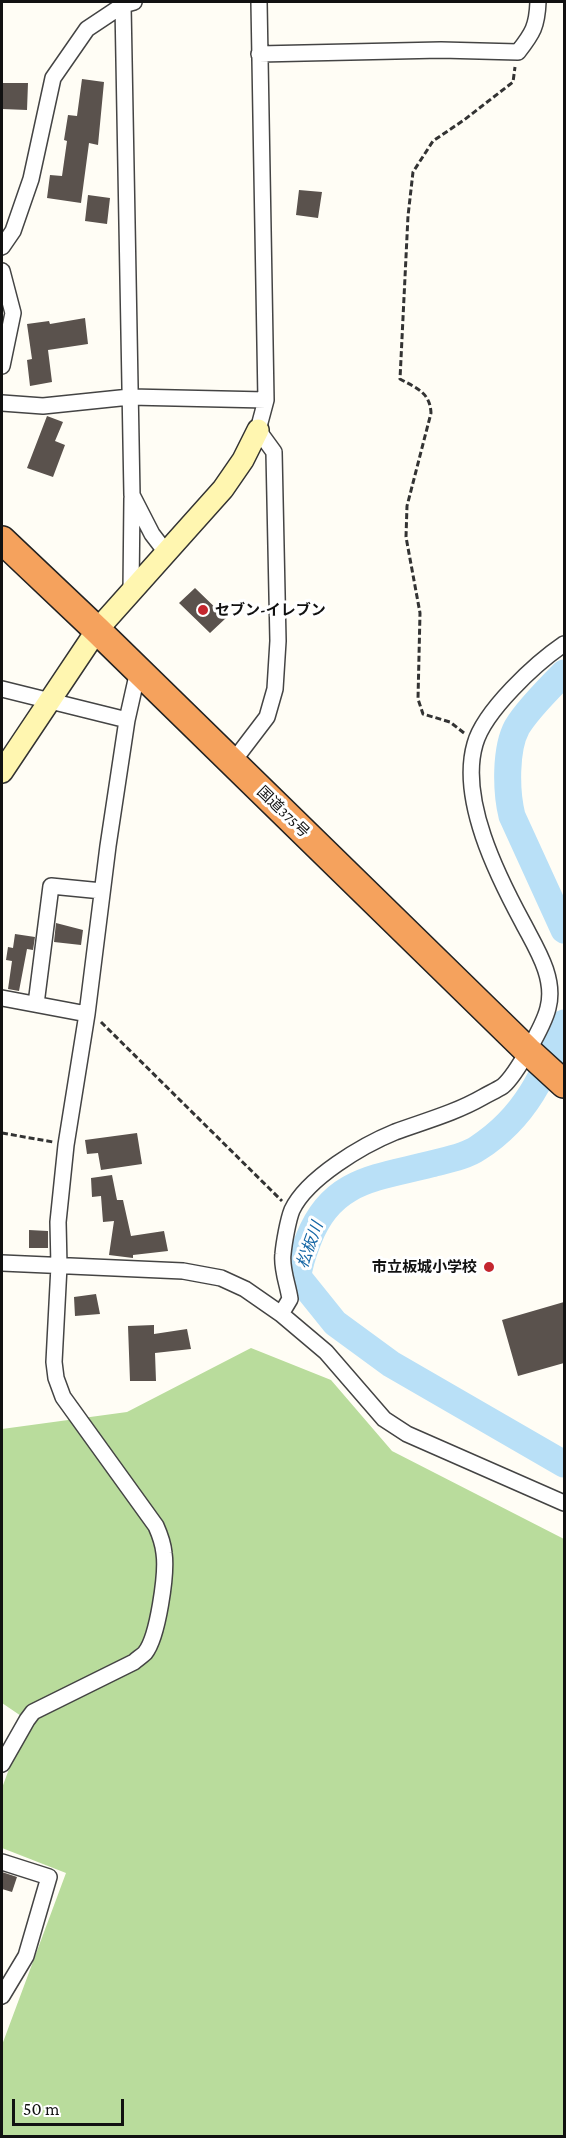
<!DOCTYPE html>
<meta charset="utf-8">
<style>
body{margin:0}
#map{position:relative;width:566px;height:2138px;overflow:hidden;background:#fffdf5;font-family:"Crimson Pro",serif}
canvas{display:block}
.frame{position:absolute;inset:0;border:3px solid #111;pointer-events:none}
.scale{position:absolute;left:12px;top:2099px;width:112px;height:27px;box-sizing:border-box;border:3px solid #111;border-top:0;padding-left:8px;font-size:18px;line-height:21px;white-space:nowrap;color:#111;-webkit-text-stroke:4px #fff;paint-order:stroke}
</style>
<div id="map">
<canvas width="566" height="2138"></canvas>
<div class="frame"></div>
<div class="scale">50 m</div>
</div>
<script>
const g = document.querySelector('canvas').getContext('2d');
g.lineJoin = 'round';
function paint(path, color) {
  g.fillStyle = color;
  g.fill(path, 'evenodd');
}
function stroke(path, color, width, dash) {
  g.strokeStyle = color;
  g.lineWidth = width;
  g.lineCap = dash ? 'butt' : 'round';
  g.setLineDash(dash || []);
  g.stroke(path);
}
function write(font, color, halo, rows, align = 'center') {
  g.font = font + ' "Crimson Pro","Noto Sans JP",serif';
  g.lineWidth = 6;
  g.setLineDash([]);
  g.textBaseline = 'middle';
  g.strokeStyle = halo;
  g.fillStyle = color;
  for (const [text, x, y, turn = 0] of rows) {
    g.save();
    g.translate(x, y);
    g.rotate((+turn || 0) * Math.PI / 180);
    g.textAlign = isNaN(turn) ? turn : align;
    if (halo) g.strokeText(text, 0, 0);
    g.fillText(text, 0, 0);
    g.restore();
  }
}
paint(new Path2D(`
 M251 1348 331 1380 392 1451 564 1539V2136H2V2045L66 1873 2 1848V1788L27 1720 2 1703V1429L127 1412Z`), '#b9dc9c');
stroke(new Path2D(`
 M564 673C550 687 527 710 517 727 505 749 506 792 512 816L564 930
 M564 1023C545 1074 526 1117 478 1148 465 1157 446 1160 431 1164 377 1178 332 1179 309 1238 304 1251 299 1263 298 1277L335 1323 391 1364 564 1464`), '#b9e0f7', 27);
paint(new Path2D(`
 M82 79 104 82 98 145 89 143 81 203 47 198 50 175 62 176 67 141 64 140 68 115 77 116Z
 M2 83H28L27 110 2 109Z
 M299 190 322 192 318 218 296 215Z
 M88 195 110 198 107 224 85 221Z
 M85 318 88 344 48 350 52 382 30 386 27 360 32 359 27 324 49 321 50 324Z
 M47 416 63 422 55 441 65 445 53 477 27 468Z
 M195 588 226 618 210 633 179 603Z
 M56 923 83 930 81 945 54 942Z
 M15 934 35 937 33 950 27 949 19 991 8 989 12 961 6 960 8 947 13 948Z
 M137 1133 142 1164 101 1170 98 1153 87 1154 85 1140Z
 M112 1175 117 1200H123L131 1236 164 1231 168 1251 133 1255V1258L109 1255 114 1221 103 1222 101 1196 92 1197 91 1178Z
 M29 1230 48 1231V1248H29Z
 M96 1294 100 1314 75 1316 74 1297Z
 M564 1302V1363L518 1376 502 1320Z
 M154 1325V1334L187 1329 191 1349 155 1353 156 1381H130L128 1326Z
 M2 1872 17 1877 12 1892 2 1889Z`), '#5a524d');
const street = new Path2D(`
 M123 5 132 495 152 534 165 551
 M259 54 441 50 518 52C533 33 537 26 538 2
 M2 247 13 231 31 179 53 78 87 29 123 5 134 2
 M2 271 13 313 2 366
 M2 403 43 406 130 397 266 400
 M131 591 132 498
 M2 689 127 720
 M232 763 267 717 275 689 278 641 274 452 258 430 266 400 259 2
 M2 998 87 1014
 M36 1004 51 886 102 891
 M2 1263 183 1271 221 1278 245 1289 281 1314 326 1352 384 1419 407 1434 564 1503
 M281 1314 290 1299C288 1285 281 1268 283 1254 284 1243 288 1220 292 1210 307 1178 363 1145 395 1132 425 1121 455 1113 483 1097 490 1093 497 1090 503 1086 516 1075 544 1025 548 1008 556 978 536 948 523 923 497 875 459 799 475 744 484 711 536 663 564 644
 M2 1764 27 1720 33 1712 134 1662C137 1659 142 1656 145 1653 158 1637 167 1573 164 1553 163 1543 160 1535 156 1526L63 1397 56 1378 54 1362 59 1266 58 1222 66 1145 87 1014 108 846 127 720 138 671
 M2 1862 49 1877 26 1956 2 1996`);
const secondary = new Path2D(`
 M2 772 97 630 223 489 243 460 258 430`);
const highway = new Path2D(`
 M2 540 97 630 528 1051 564 1084`);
stroke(street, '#444', 18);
stroke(secondary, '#333', 24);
stroke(highway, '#222', 30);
stroke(new Path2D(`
 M464 733 450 722 423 714 418 699 420 613 406 537 407 506 431 413C430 392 416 388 400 379L408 216 413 172 433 141 464 120 513 82 515 67
 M101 1022 282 1201
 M2 1133 53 1142`), '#333', 3, [6, 3]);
stroke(street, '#fff', 15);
stroke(secondary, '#fff6b0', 21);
stroke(highway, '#f5a25d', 27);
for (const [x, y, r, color] of [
 [203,610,6,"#c4262e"],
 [489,1267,6,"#c4262e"]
]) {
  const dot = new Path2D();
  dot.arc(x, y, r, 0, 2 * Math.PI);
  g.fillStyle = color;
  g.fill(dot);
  stroke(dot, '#fff', 2);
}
write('bold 15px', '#111', '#fff', [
 ["セブン-イレブン",215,610],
 ["市立板城小学校",477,1267,"right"]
], 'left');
write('15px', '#111', '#fff', [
 ["国道375号",283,812,44]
]);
write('italic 16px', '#1768a6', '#fff', [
 ["松板川",310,1245,-70]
]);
</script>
